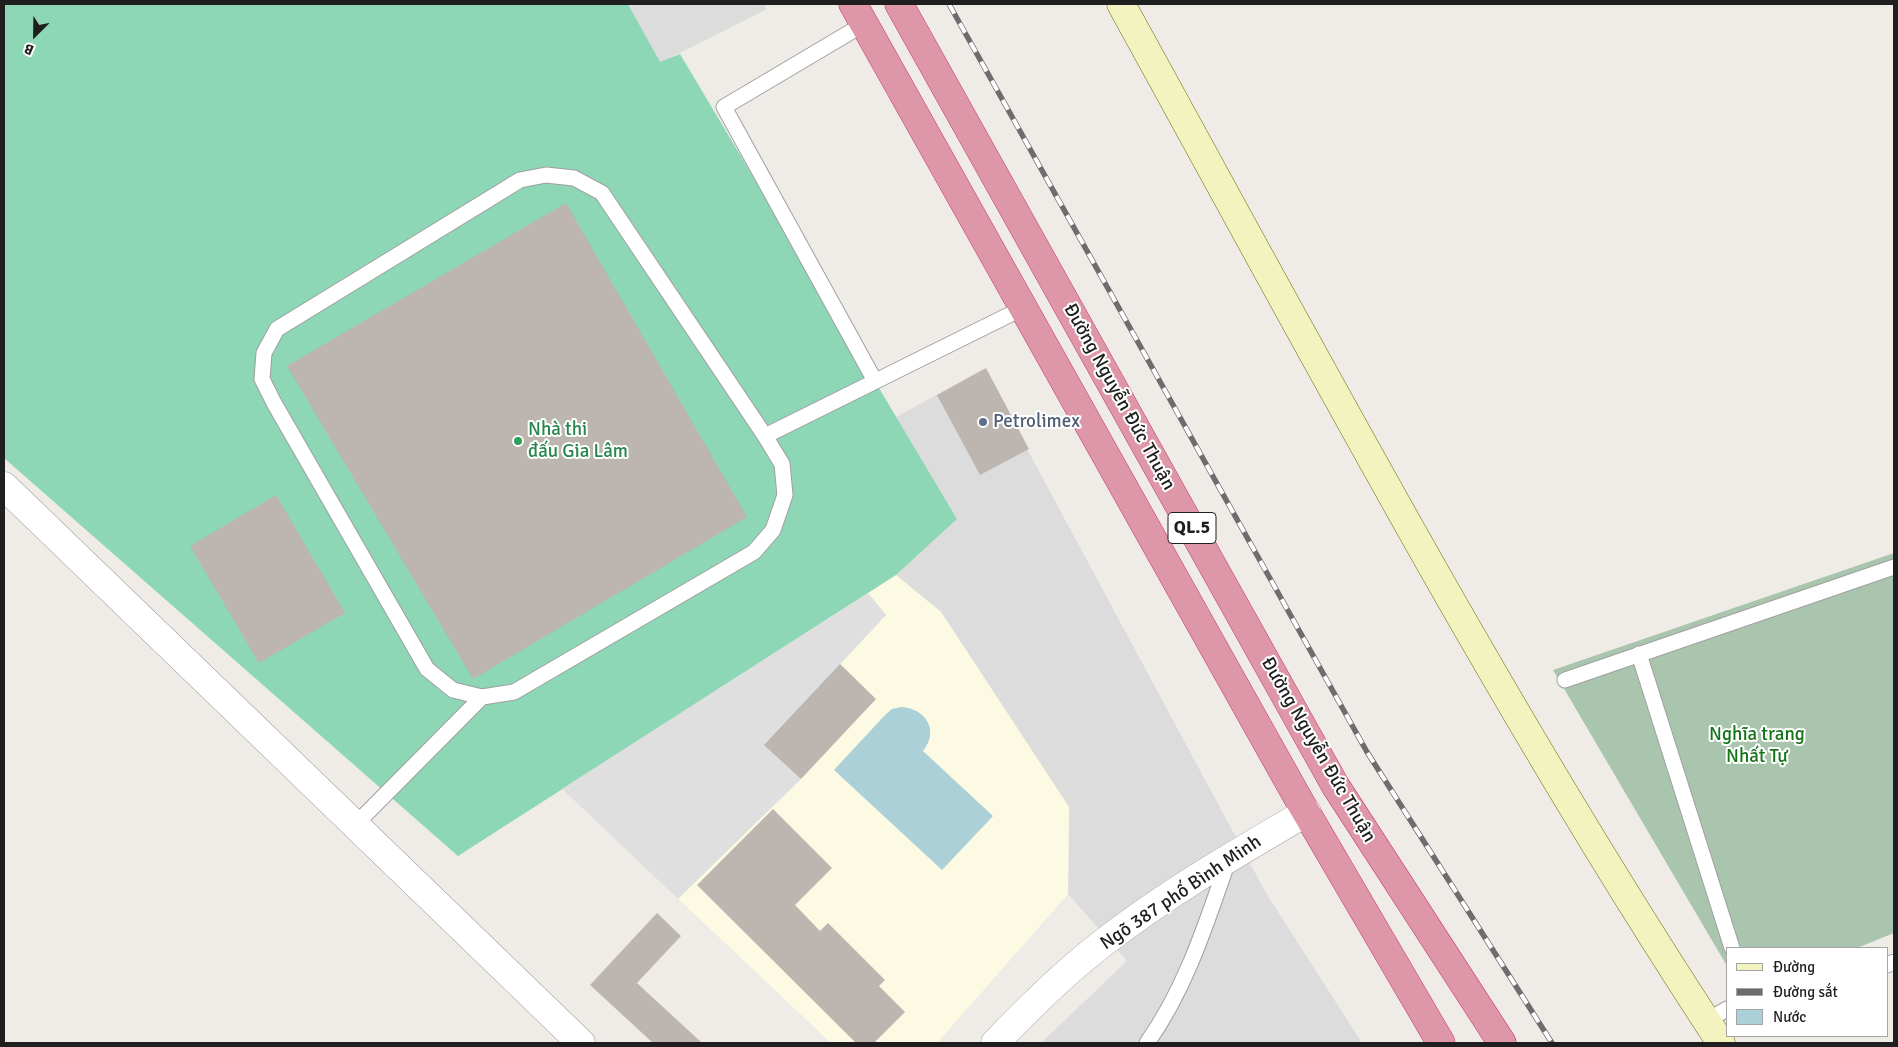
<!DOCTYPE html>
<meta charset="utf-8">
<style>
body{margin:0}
#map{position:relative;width:1898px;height:1047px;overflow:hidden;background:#efece7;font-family:Signika,sans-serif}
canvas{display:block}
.frame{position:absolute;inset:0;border:5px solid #1f1f1f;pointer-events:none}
.legend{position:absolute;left:1726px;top:947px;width:162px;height:90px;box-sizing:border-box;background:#fff;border:1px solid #a5a5a5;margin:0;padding:6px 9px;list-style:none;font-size:15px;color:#1f1f1f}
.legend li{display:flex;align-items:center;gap:10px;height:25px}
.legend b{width:25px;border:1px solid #a5a5a5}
.north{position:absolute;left:10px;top:10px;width:50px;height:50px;-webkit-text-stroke:4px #fff;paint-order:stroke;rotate:203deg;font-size:14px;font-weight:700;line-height:20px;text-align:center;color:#1f1f1f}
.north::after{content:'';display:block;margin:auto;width:18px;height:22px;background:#1f1f1f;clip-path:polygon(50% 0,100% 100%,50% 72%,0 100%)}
</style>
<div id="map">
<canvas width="1898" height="1047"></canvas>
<div class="frame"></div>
<ul class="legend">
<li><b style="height:6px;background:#f3f3c0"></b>Đường</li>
<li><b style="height:6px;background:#6d6d6d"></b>Đường sắt</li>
<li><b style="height:14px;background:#acd0d8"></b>Nước</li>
</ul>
<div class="north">B</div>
</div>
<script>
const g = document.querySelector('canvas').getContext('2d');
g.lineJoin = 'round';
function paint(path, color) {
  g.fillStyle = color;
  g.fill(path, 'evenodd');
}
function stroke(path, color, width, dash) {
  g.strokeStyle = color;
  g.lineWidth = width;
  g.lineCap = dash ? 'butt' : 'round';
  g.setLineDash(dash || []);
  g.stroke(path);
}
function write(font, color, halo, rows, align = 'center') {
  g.font = font + ' Signika,sans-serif';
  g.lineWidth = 4;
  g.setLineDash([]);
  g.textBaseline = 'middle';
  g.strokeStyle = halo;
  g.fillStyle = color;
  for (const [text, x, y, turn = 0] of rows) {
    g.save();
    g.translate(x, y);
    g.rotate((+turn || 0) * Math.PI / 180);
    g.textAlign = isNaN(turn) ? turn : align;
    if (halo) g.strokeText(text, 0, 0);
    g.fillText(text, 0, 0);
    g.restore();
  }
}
paint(new Path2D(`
 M628 4H764L767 9 660 63Z
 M984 369 1266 893 1362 1043H1041L1127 961 1068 894 1069 807 941 612 896 575 957 519 896 417Z`), '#dddcdc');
paint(new Path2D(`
 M896 575 941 612 1069 807 1068 894 937 1043H831L562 789Z`), '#fcfae3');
paint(new Path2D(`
 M1894 553V933L1857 948H1727V966L1553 670Z`), '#aac5ad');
paint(new Path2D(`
 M4 4H628L660 62 680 54 957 519 896 575 458 856 4 458Z`), '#8dd6b6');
paint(new Path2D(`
 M868 593 886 615 765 745 801 779 678 899 562 789Z`), '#dfdfdf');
paint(new Path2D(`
 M901 707C925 708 940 730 923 751L993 816 942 870 834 770 885 715 892 709Z`), '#acd0d8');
paint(new Path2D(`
 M566 203 747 517 473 679 287 366Z
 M986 368 1029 449 980 475 937 395Z
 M276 495 345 613 259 663 190 546Z
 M840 664 876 699 801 779 764 745Z
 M773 809 832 868 795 905 820 931 828 923 885 980 879 986 905 1012 874 1043H856L697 885Z
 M657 913 681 936 637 983 702 1043H653L590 985Z`), '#bcb5b0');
const lane = new Path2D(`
 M864 24 724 107 875 381
 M546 175 574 178 602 193 765 436 782 464 785 495 773 530 754 552 514 692 482 697 453 690 427 669 274 403 262 379 264 353 277 329 520 180Z
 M765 436 1023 308
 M1639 654 1732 948
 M1565 680 1894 567
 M355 825 482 697
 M1887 965 1894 962
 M1706 1021 1727 1009
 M1147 1043C1186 988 1206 924 1228 861`);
const street = new Path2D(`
 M4 486 581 1043
 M995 1043C1023 1014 1052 985 1083 959 1152 902 1230 857 1307 812`);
const secondary = new Path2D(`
 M1121 4C1314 354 1501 709 1721 1043`);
const highway = new Path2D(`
 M853 4 1299 800 1441 1043
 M899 4 1335 785 1502 1043`);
stroke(lane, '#a0a0a0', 17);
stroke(street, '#a0a0a0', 29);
stroke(secondary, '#676c10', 29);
stroke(highway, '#c93871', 29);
stroke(lane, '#fff', 15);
stroke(street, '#fff', 28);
stroke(secondary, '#f3f3c0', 28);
stroke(highway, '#de97a8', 28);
const rail = new Path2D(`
 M949 4 1367 752 1552 1043`);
stroke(rail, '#6d6d6d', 5.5);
stroke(rail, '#fff', 4, [11]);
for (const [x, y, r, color] of [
 [983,422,5,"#5c6f8a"],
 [518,441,5,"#2e9e5b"]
]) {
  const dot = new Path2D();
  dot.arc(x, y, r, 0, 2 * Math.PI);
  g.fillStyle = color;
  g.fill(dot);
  stroke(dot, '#fff', 2);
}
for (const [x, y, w] of [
 [1192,528,48]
]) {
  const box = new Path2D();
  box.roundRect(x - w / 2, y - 15.5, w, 31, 4);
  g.fillStyle = '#fff';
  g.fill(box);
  stroke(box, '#1f1f1f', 1);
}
write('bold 18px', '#1f1f1f', null, [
 ["QL.5",1192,528]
]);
write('19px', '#1f1f1f', '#fff', [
 ["Đường Nguyễn Đức Thuận",1119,397,61],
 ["Đường Nguyễn Đức Thuận",1318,750,60],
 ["Ngõ 387 phố Bình Minh",1181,893,-34]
]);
write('19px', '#4e5e75', '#fff', [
 ["Petrolimex",993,422]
], 'left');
write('19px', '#27864d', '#fff', [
 ["Nhà thi",528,430],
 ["đấu Gia Lâm",528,452]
], 'left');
write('19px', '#17731a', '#fff', [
 ["Nghĩa trang",1757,735],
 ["Nhất Tự",1757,757]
]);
</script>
